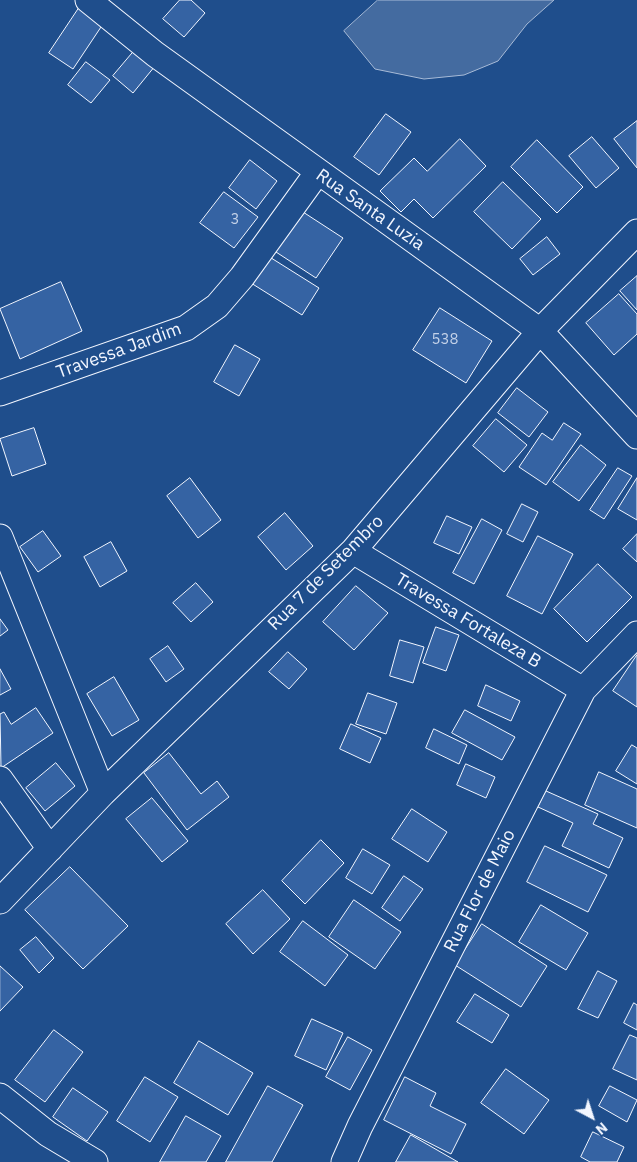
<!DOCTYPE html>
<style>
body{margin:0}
#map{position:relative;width:637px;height:1162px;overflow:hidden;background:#1f4e8c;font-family:"IBM Plex Sans",sans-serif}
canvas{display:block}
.north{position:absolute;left:567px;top:1092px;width:50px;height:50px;-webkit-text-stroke:4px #1f4e8c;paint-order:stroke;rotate:140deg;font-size:14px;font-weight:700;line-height:20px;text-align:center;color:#f2f6ff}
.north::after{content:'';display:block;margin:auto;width:18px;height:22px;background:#f2f6ff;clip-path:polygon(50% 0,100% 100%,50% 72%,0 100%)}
</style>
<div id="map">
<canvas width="637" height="1162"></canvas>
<div class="north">N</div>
</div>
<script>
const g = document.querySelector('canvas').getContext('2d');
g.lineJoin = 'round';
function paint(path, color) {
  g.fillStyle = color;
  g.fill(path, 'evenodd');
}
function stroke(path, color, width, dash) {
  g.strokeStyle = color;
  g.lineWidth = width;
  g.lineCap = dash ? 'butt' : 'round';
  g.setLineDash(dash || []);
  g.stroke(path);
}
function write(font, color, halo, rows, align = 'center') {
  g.font = font + ' "IBM Plex Sans",sans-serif';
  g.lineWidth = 4;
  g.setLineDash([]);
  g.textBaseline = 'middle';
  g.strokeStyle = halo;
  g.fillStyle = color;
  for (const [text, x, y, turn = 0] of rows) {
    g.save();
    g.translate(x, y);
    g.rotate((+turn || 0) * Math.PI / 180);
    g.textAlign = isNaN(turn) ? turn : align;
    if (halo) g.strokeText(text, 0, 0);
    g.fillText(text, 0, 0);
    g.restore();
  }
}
const water = new Path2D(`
 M378 0H554L527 24 498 61 464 75 424 79 375 69 344 31Z`);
paint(water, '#446ba0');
stroke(water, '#a8bbd7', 1);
const building = new Path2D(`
 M180 0H191L205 13 184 37 163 19Z
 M79 8 103 24 73 69 49 53Z
 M135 50 155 66 133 93 113 76Z
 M86 62 110 80 91 103 68 85Z
 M386 114 411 132 379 175 354 157Z
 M637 121V168L614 139Z
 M592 137 619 168 596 188 569 156Z
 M460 139 486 166 433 218 414 199 401 212 380 191 414 158 427 171Z
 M537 140 583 187 557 213 511 167Z
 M250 160 277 181 256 209 229 188Z
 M503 182 541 219 512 249 474 212Z
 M224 192 258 217 234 248 200 223Z
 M303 212 343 238 316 278 276 252Z
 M547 237 560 254 533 275 520 259Z
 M268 256 319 288 302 315 251 283Z
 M637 276V310L620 291Z
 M61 282 82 331 20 359 0 309Z
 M619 294 637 314V334L614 355 586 323Z
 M440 308 492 341 466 383 413 350Z
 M235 345 260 359 239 396 214 382Z
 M517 388 548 412 529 437 498 413Z
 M496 419 527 445 504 472 473 446Z
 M564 423 581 434 546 485 519 467 542 433 552 440Z
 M34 428 46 464 12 476 0 439Z
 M581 445 606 465 579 501 553 482Z
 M618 468 632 476 604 519 590 510Z
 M190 478 221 520 198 538 167 496Z
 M637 478V520L618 509Z
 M522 504 538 512 523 542 507 534Z
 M285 513 313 546 286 570 258 537Z
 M447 516 472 527 459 554 434 543Z
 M482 519 502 530 474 584 453 573Z
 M43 531 61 556 38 572 20 547Z
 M637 534V562L623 549Z
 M538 536 573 554 542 614 507 596Z
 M111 542 127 571 100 587 84 557Z
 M598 564 632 597 587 642 554 609Z
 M196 583 213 602 191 622 173 603Z
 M356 586 388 613 354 650 323 622Z
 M0 619 8 630 0 636Z
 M436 627 459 635 446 671 423 663Z
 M400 640 424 647 413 683 390 676Z
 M168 646 184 669 166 682 150 659Z
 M288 652 307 669 289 689 269 672Z
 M637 655V707L613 691Z
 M0 669 11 689 0 695Z
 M114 677 139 720 112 736 87 694Z
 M486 685 520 701 511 721 478 706Z
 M368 693 397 703 386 734 356 724Z
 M36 708 53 733 1 768 0 714 4 712 11 724Z
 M465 710 515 737 502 760 452 733Z
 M351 724 381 738 370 763 340 749Z
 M434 729 467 745 459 764 426 748Z
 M632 745 637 748V784L616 771Z
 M169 753 201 794 217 781 229 797 187 830 144 773Z
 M56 763 75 786 45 811 26 788Z
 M466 764 495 777 486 798 457 785Z
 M599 772 637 789V828L585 805Z
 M546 791 598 814 593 824 623 838 609 868 562 846 573 823 538 807Z
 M152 798 188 841 162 862 126 819Z
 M412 809 447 832 428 862 392 839Z
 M321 840 344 863 305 904 282 881Z
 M545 846 607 875 588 912 527 882Z
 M363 849 390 865 372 894 346 878Z
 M70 867 128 926 83 969 25 910Z
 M404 876 423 889 400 921 382 908Z
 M263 890 290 919 253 954 226 924Z
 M354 900 401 932 375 969 329 937Z
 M541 905 588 933 566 970 519 942Z
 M303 921 348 955 325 986 280 952Z
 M482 924 547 966 521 1007 455 965Z
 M36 937 54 958 39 973 20 950Z
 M0 966 23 987 0 1011Z
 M598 971 617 981 598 1018 578 1009Z
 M475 994 509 1015 492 1043 457 1022Z
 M634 1003 637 1005V1030L624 1023Z
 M312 1019 343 1033 326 1070 295 1056Z
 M54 1030 83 1052 45 1102 15 1080Z
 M630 1035 637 1038V1080L613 1069Z
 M348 1037 372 1050 350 1090 326 1077Z
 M199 1041 253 1073 228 1115 174 1083Z
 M506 1069 549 1100 524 1134 481 1103Z
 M145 1077 178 1097 150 1142 117 1121Z
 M405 1077 436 1093 430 1106 466 1124 451 1154 384 1120Z
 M268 1086 303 1105 272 1162H226Z
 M610 1086 637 1100 627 1122 599 1106Z
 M73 1088 108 1112 87 1141 53 1117Z
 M186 1116 221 1136 206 1162H160Z
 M593 1132 624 1147 617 1162H590L581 1157Z
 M411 1135 458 1162H396Z`);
paint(building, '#3563a3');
stroke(building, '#f2f6ff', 1);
const street = new Path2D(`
 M88 0 155 54 540 331 637 436
 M0 393 186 328 217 306 242 277 317 173
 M0 537 103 793
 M353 551 583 690
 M0 779 50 849
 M0 901 103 793 353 551 540 331 637 232
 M0 1096 48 1134 95 1162
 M344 1162 360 1126 583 690 637 634`);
stroke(street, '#f2f6ff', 27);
stroke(street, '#1f4e8c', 25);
write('15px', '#c3d1e8', null, [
 ["3",235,220],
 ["538",445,340]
]);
write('18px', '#f2f6ff', '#1f4e8c', [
 ["Rua Santa Luzia",370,210,35],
 ["Travessa Jardim",119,351,-20],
 ["Rua 7 de Setembro",326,573,-45],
 ["Travessa Fortaleza B",468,621,31],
 ["Rua Flor de Maio",480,891,-63]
]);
</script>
